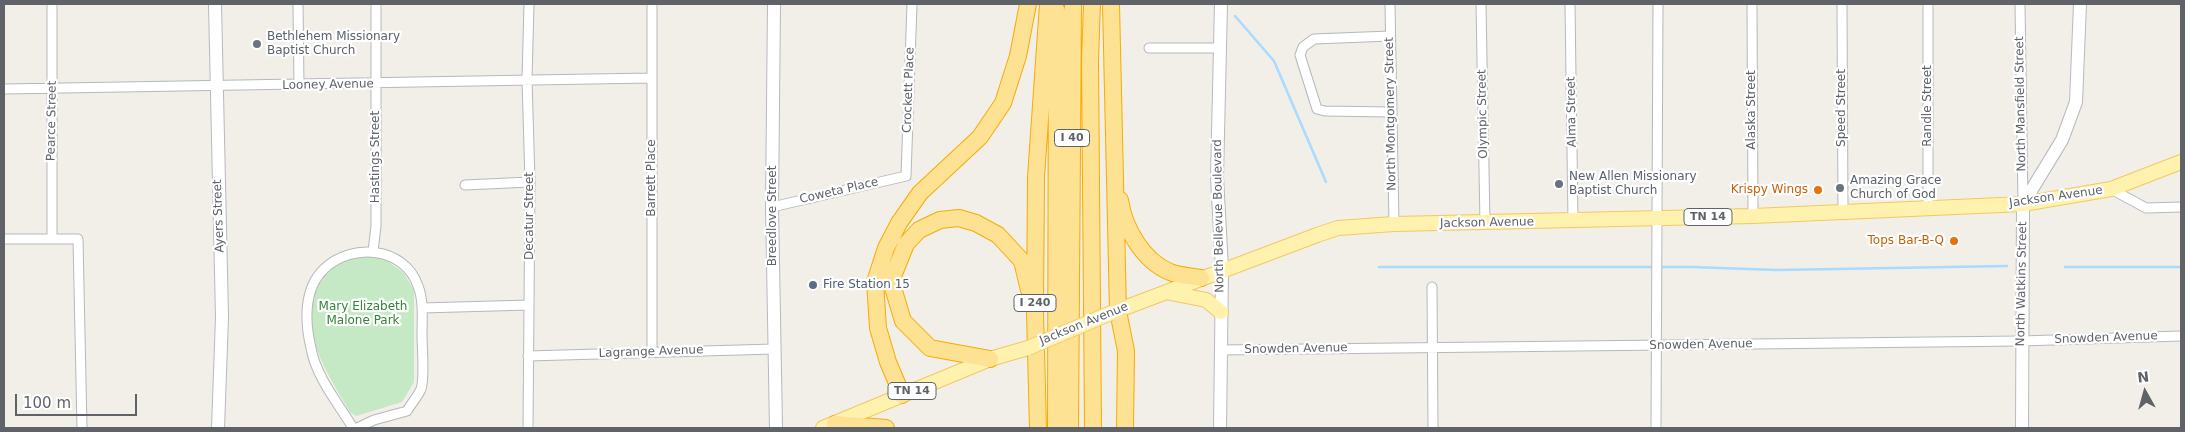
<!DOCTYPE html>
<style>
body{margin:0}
#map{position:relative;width:2185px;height:432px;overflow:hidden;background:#f1efe8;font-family:"DejaVu Sans",sans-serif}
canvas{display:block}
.frame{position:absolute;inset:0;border:5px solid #5f6368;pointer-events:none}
.north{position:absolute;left:2120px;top:367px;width:50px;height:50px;-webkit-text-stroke:4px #fff;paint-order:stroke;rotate:353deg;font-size:14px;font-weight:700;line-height:20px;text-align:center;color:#5f6368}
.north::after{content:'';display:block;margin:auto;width:18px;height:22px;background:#5f6368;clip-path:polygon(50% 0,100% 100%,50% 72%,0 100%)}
.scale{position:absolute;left:15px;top:394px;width:122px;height:22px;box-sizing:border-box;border:2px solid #5f6368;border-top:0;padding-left:6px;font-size:15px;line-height:18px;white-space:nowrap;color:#5f6368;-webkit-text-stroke:4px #fff;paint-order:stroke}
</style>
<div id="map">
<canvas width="2185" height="432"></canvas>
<div class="frame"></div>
<div class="north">N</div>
<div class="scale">100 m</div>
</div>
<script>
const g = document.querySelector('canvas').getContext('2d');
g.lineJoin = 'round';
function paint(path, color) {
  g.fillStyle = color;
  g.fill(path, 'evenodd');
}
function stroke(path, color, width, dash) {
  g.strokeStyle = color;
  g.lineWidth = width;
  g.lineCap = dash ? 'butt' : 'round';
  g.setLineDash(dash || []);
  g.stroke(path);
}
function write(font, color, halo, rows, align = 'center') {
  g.font = font + ' "DejaVu Sans",sans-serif';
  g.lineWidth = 4.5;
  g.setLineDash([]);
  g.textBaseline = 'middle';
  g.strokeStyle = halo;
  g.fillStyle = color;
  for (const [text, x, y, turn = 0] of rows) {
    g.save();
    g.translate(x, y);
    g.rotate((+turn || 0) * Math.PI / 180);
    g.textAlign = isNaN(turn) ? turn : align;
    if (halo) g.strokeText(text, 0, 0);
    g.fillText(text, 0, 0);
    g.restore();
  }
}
paint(new Path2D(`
 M370 255 387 261 403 272 414 290V382L402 402 356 416 350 412C329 375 294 327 319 285 331 265 348 257 370 255Z`), '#c5e8c5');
stroke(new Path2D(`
 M1235 16 1274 61 1326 182
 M1379 267H1692L1777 270 2007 266
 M2065 267H2181`), '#aadaff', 2.5);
const street = new Path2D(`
 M298 4 299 85
 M652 4V352
 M1390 4 1394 224
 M1481 4 1485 224
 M1570 4 1573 221
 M1752 4 1753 216
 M1842 4 1843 212
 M1928 4V208
 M2020 4 2023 203
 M1390 36 1314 39 1303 47 1300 55 1317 109 1325 111 1390 112
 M1149 48H1219
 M4 89 651 78
 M465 185 530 182
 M2111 189 2146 208 2181 207
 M772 207 906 176 912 4
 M4 239H78L82 428
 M52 239V4
 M373 251 376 226V4
 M1432 287 1433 428
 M422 308 529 305
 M1220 350 2021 341 2181 336
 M528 356 774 349
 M353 428C338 403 316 377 311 348 305 323 303 289 324 269 352 242 405 247 418 286 424 301 422 320 422 335 422 349 425 377 421 389 418 396 411 404 407 411L374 420 357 428
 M528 428 530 182 527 79 529 4
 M1656 428 1658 4`);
const secondary = new Path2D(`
 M215 4 222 317 218 428
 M774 4 772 207 776 428
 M1220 428 1222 269 1217 177 1221 4
 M2022 428 2023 204 2062 140 2076 102 2080 4`);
const primary = new Path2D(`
 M1166 292 1206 300 1221 312
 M1111 313 1317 235 1338 228 1394 224 1753 216 2023 204 2111 189 2181 162
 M823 428 990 359 1028 348`);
const highway = new Path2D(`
 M1092 4 1090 60 1093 428
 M1111 4 1118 311 1126 351 1125 428
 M1120 200C1124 228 1143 261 1170 272 1179 276 1191 276 1201 278
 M990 359 930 348 903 321 891 281 906 244 919 230 940 220 959 218 976 223 998 235 1022 261 1029 290
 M902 395 888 362 878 328 875 282 886 248 899 223 920 193 980 137 1003 103 1018 56 1028 4
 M835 424 886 428
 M1038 428 1035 312 1036 177 1048 4
 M1056 428 1057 11
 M1070 428 1073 4`);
stroke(street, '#b5b8bc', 11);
stroke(secondary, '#b6babf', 14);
stroke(primary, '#f2c960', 16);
stroke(highway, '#f9ab00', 18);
stroke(street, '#fff', 9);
stroke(secondary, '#fff', 12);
stroke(primary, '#fff2af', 14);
stroke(highway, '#fde293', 16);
const primaryBridge = new Path2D(`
 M1028 348 1111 313`);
stroke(primaryBridge, '#f2c960', 16, []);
stroke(primaryBridge, '#fff2af', 14);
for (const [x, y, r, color] of [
 [257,44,5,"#6b7280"],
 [1559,184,5,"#6b7280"],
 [1840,188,5,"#6b7280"],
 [1818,190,5,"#e8710a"],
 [1954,241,5,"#e8710a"],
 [813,285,5,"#5c6f8a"]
]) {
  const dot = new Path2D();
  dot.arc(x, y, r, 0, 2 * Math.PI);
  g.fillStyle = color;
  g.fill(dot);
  stroke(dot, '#fff', 2);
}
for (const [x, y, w] of [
 [1072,138,35],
 [1708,217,48],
 [1035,303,42],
 [912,391,48]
]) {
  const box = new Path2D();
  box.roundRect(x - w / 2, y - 8.5, w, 17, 4);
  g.fillStyle = '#fff';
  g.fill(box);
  stroke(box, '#5f6368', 1);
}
write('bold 11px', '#5f6368', null, [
 ["I 40",1072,138],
 ["TN 14",1708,217],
 ["I 240",1035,303],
 ["TN 14",912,391]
]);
write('12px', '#5b616d', '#fff', [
 ["Bethlehem Missionary",267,37],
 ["Baptist Church",267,51],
 ["New Allen Missionary",1569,177],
 ["Baptist Church",1569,191],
 ["Amazing Grace",1850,181],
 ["Church of God",1850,195]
], 'left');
write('12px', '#5f6368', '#fff', [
 ["Looney Avenue",328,85,-1],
 ["Crockett Place",909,90,-88],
 ["North Mansfield Street",2021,104,-91],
 ["Randle Street",1928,106,-90],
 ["Speed Street",1842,108,-90],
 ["Alaska Street",1752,110,-90],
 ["Alma Street",1572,112,-91],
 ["North Montgomery Street",1391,114,-91],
 ["Olympic Street",1483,114,-91],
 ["Pearce Street",52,121,-89],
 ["Hastings Street",376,157,-90],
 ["Barrett Place",652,178,-90],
 ["Coweta Place",839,191,-13],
 ["Jackson Avenue",2056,197,-8],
 ["Ayers Street",219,216,-92],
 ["Decatur Street",530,216,-90],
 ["Breedlove Street",773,216,-90],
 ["North Bellevue Boulevard",1219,216,-91],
 ["Jackson Avenue",1487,223,-1],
 ["North Watkins Street",2022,284,-89],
 ["Jackson Avenue",1084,324,-22],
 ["Snowden Avenue",2106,338,-2],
 ["Snowden Avenue",1701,345,-1],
 ["Snowden Avenue",1296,349,-1],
 ["Lagrange Avenue",651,352,-2]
]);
write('12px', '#c56008', '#fff', [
 ["Krispy Wings",1808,190],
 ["Tops Bar-B-Q",1944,241]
], 'right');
write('12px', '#4e5e75', '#fff', [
 ["Fire Station 15",823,285]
], 'left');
write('12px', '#348238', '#fff', [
 ["Mary Elizabeth",363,307],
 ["Malone Park",363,321]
]);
</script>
